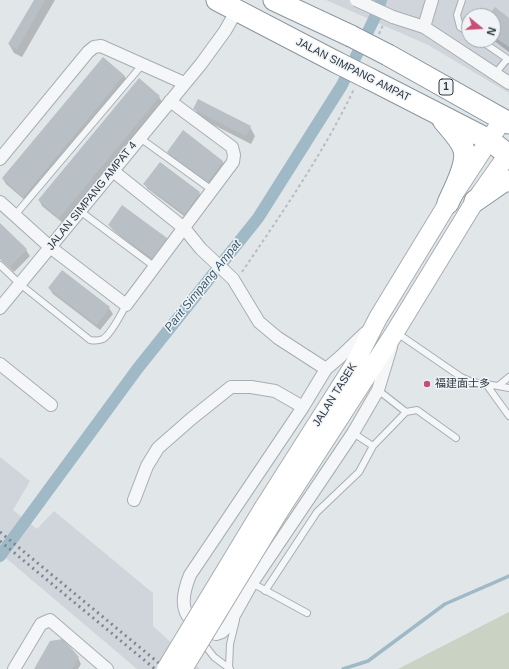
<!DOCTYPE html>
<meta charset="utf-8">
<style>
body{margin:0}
#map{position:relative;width:509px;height:669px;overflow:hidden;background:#e1e6e9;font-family:Helvetica,sans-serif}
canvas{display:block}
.north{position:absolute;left:461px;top:8px;width:40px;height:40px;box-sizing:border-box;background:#f1f4f7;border:1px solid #a2a8ae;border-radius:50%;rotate:108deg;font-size:11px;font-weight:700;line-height:16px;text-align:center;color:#2b3640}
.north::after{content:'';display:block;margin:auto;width:14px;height:18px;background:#c54f75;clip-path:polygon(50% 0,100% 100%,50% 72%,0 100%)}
</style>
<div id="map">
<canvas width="509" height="669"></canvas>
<div class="north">N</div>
</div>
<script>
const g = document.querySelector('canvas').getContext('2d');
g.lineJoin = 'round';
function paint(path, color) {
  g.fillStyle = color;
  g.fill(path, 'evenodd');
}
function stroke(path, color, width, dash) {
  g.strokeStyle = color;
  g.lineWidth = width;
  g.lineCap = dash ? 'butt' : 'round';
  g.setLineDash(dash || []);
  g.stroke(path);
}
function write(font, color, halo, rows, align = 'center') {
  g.font = font + ' Helvetica,"Noto Sans SC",sans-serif';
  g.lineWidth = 3;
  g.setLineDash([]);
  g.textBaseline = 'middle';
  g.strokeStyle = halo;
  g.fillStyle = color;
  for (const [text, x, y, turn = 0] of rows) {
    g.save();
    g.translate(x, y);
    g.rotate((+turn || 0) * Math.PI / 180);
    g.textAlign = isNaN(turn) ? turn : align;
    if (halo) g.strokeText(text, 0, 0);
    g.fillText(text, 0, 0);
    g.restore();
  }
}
paint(new Path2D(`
 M326 0H509V93L428 45ZM469 16H493V40H469Z
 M0 457 30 481 13 510 37 529 54 511 153 593V626L200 669H137L0 553Z`), '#d0d5db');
paint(new Path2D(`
 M509 612V669H398Z`), '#cad2c3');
paint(new Path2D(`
 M35 0H55L22 57 14 53 9 44Z
 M495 9 509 19V52L493 40V16H477H490Z
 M124 75 127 81 27 202 6 184 3 179Z
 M139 80 159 97 163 103 63 223 42 206 39 200Z
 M195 109 250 127 255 136 251 144 200 118Z
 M184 132 223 162 226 167 211 188 171 158 168 153Z
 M144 184 199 193 203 199 188 219 148 189Z
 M0 225 26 250 30 256 14 272 0 259Z
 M109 225 166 238 170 244 156 264 113 230Z
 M62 272 109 308 113 314 100 330 53 294 49 288Z
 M78 658 81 664 78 669H35Z`), '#0003');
stroke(new Path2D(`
 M343 669 368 661 445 604 509 576`), '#9fb9c7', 3.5);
stroke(new Path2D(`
 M0 556 138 368 258 218 342 85 376 15 381 0`), '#9fb9c7', 12);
paint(new Path2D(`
 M34 0H45L17 49 8 44Z
 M495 7 509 18V47L493 36V16H476L481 8 490 14Z
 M103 57 124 75 23 197 2 178Z
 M139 78 160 96 59 218 38 200Z
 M198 99 251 126 246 136 193 109Z
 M183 130 223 161 208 182 167 152Z
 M160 162 200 192 185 214 143 184Z
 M122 205 167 238 153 259 108 225Z
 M0 223 27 249 10 267 0 258Z
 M62 270 110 307 97 325 48 288Z
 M63 639 79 657 72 669H34L50 641Z`), '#b9c0c5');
const service = new Path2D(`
 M462 0 457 15 460 27 469 33
 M480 40 509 60
 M495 74 507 59
 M140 138 212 190
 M80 211 155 267
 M15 215 142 65
 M0 265 20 284 90 340C95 341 98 341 103 339 112 333 121 314 126 305
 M397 333 461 377 472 382 498 386 509 377
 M486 384 509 416
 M498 386 509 388
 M378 390 406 412
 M353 433 373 446
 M252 583 307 613
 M265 591 317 512 359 472 373 446 406 412 417 410 456 438
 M203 643 214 657 230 669
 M229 667 230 644 236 620`);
const minor = new Path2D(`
 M393 17 424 27 509 83
 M424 27 432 0
 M0 159 88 52 94 47 101 46 184 83
 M113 171 184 228 201 249 233 279 259 322 278 338 326 369
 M0 202 50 247 126 305 233 162 234 155 232 147 170 101
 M0 308 201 64 225 31 237 10
 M365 333 340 357 326 369 303 407 190 575C177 607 183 622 216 634L222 632 228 626 252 583 353 433 378 390 391 347
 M0 364 51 405
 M134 500 147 466 158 448 191 419 231 387H251L275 391 303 407
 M14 669 41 624 50 620 107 669`);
const secondary = new Path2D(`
 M264 507 354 365 378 318 448 203 503 119
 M278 513 395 332 475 201 509 153`);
const trunk = new Path2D(`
 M217 0 336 62
 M274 0 351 36
 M388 55 509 123
 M370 79 489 140 509 155
 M443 120C450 129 461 139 464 150 468 165 454 189 448 203
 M475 201 504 181H509`);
stroke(service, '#a7aeb3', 8);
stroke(minor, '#a7aeb3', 14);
stroke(secondary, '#a7aeb3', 20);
stroke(trunk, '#8a969f', 23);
stroke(new Path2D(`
 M379 34 383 25
 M242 272C282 213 323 154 354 89`), '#b8bcc1', 2, [3, 3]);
stroke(service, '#f4f6f8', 6);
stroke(minor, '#f4f6f8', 12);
stroke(secondary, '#fff', 18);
stroke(trunk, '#fff', 21);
stroke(new Path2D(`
 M0 532 166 669
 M0 541 155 669`), '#7c8892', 3, [2, 4]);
const minorBridge = new Path2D(`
 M356 0 393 17`);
const secondaryBridge = new Path2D(`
 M166 669 264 507
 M183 669 278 513`);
const trunkBridge = new Path2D(`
 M351 36 388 55
 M336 62 370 79`);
stroke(minorBridge, '#a7aeb3', 14, []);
stroke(secondaryBridge, '#a7aeb3', 20, []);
stroke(trunkBridge, '#8a969f', 23, []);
stroke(minorBridge, '#f4f6f8', 12);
stroke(secondaryBridge, '#fff', 18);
stroke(trunkBridge, '#fff', 21);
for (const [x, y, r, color] of [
 [427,384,4,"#c54f75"]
]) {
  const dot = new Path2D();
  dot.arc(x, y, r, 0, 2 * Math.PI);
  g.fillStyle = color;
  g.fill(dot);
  stroke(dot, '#f1f4f7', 1.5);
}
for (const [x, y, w] of [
 [446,87,14]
]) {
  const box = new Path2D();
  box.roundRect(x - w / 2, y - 8, w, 16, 3);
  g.fillStyle = '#f1f4f7';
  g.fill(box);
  stroke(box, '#2b3640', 1);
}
write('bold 10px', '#2b3640', null, [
 ["1",446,87]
]);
write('11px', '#2b3640', '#f1f4f7', [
 ["JALAN SIMPANG AMPAT",353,70,27],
 ["JALAN SIMPANG AMPAT 4",92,196,-51],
 ["JALAN TASEK",335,395,-58]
]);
write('11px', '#2b3640', '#f1f4f7', [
 ["福建面士多",435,384]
], 'left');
write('italic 12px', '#375b71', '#f1f4f7', [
 ["Parit Simpang Ampat",203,286,-51]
]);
</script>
